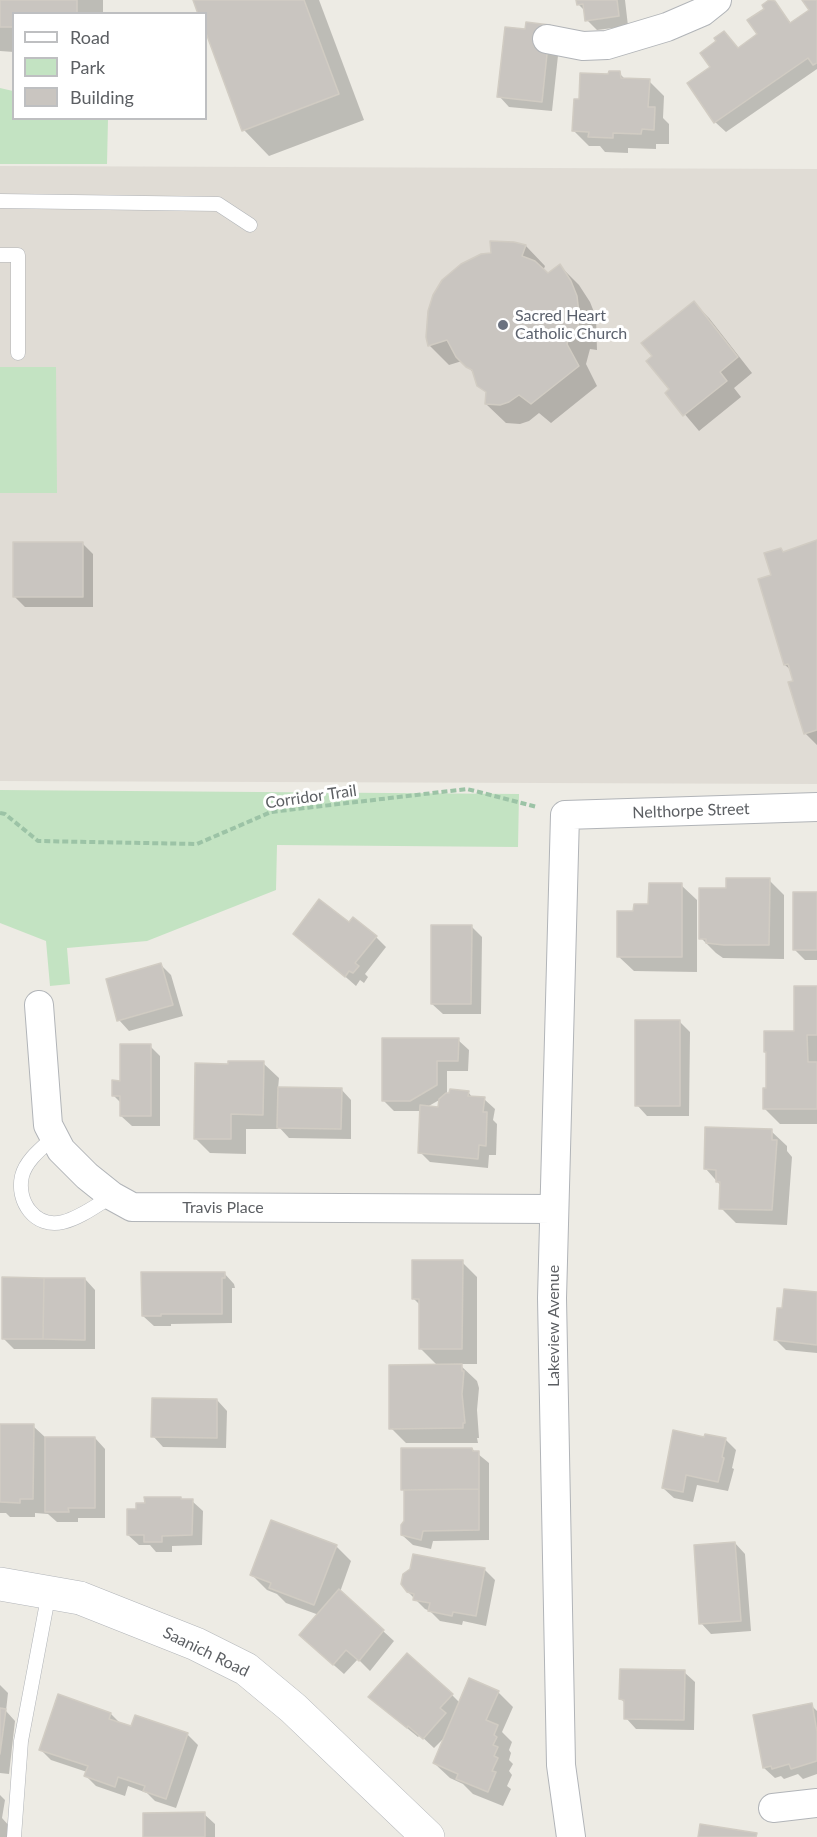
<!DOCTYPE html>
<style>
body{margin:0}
#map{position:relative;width:817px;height:1837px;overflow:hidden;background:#edebe4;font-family:Lato,sans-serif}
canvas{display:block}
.legend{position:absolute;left:12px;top:12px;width:195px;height:108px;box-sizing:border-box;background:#fff;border:2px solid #bebfc1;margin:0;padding:8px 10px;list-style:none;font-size:18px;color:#5c5f63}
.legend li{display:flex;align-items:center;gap:12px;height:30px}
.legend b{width:30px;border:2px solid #bebfc1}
</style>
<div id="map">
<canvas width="817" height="1837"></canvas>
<ul class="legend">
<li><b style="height:8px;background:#fff"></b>Road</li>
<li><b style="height:16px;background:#c3e3c2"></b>Park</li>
<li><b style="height:16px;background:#c9c5c0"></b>Building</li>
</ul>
</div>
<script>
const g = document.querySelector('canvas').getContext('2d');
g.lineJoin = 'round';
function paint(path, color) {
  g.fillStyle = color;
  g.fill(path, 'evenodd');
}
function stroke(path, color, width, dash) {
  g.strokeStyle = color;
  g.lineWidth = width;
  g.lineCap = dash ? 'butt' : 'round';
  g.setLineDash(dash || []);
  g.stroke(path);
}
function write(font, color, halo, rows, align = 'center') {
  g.font = font + ' Lato,sans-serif';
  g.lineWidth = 6;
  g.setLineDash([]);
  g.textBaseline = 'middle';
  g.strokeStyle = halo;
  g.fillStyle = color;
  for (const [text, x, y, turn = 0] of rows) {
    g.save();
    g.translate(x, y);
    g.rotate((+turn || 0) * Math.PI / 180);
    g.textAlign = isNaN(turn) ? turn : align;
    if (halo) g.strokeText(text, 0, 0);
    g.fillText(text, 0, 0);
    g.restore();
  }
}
paint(new Path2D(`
 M0 166 817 169V784L0 781Z`), '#e0dcd5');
paint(new Path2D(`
 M0 88 13 91 14 118 108 119 107 164H0Z
 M0 367H56L57 493H0Z
 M0 790 519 794 518 847 277 845 276 890 147 941 67 948 70 984 50 986 46 941 0 923Z`), '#c3e3c2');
paint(new Path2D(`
 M0 0H103V14H14V52L0 51Z
 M195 0H319L364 120 269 156 244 130 206 29V14Z
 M577 0H625L628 26 597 30 587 20 586 12 578 4Z
 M771 0 791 23 811 10 804 0H817V69L726 132 715 122 712 67 718 42 724 33 739 49 759 35 766 9Z
 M526 30 560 37 552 111 509 107 499 96Z
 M619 73 626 80 649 81 664 96 663 118 669 124V144H656V149L628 148V153L605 152 600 146H589L574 131 580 101 610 76Z
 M514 243 526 246 545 266 543 271 548 275 560 266 579 285 590 302 596 317 597 350 590 349 586 364 597 386 551 423 539 413 529 421 520 424 506 423 486 404 488 394 479 385 475 374 462 361 449 365 430 346 427 337 492 254Z
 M694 303 709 318 752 373 734 388 741 397 699 431 667 393 671 390Z
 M817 541V745L805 733 792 671 785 665 760 580 773 576 781 550 785 553Z
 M83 544 93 554V607H25L15 597Z
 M769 880 784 895V959L723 958 716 953 701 938 728 890Z
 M681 885 697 900V972L634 971 618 956 635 912 650 906Z
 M817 893V960H805L795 950Z
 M349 924 376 937 386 947 365 974 368 977 364 983 360 980 356 986 324 958Z
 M471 926 482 937 481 1014H443L432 1004Z
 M161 965 171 975 183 1016 129 1031 119 1020Z
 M817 987V1124H780L765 1109 768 1090V1054L765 1052 795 1032Z
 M680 1022 690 1032 689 1116H647L637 1105Z
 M458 1040 469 1050 468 1071H447V1095L468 1092 473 1098 484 1099 495 1109 493 1120 497 1124 496 1155H489L488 1168 430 1162 420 1152 422 1111H394L383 1100ZM441 1099 439 1109 427 1107Z
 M150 1046 160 1056V1126H132L121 1116V1103L113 1095 121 1082Z
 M263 1063 279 1078 278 1089H341L351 1100V1139L289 1138 278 1126V1129H246V1154L210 1153 195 1138 230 1065Z
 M771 1131 787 1146V1151L792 1157 787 1225 736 1223 721 1208V1186L706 1169Z
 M462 1262 477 1277V1364H459L477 1381 479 1388 477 1410 479 1438H477L478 1443H406L391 1428 438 1366 420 1348 421 1306 413 1298Z
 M224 1273 234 1284 235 1288H232V1323L171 1324V1326H154L143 1316Z
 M85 1279 95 1290V1349H14L3 1338Z
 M817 1294V1353L786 1350 775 1339Z
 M217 1400 227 1411 226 1448 163 1447 153 1436Z
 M33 1426 46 1438H95L105 1449V1518H78V1522H57L48 1514 35 1513V1517H10L6 1513H0V1427Z
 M706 1438 725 1439 736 1450 732 1468 734 1469 728 1491 697 1485 693 1502 674 1498 663 1488Z
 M472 1449 489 1463V1540L433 1541 431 1549 413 1545 402 1535 406 1521V1492L402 1489Z
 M182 1501H192L203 1511 202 1545 172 1546V1552H156L150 1545H139L128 1535 137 1510Z
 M735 1543 745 1554 751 1631 711 1634 701 1623Z
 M336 1546 351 1561 340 1592 394 1641 370 1671 358 1659 344 1674 311 1645 319 1615 286 1603 277 1594 267 1590 252 1575Z
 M484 1569 495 1580 486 1626 463 1621 462 1625 440 1621 430 1611 425 1609 408 1592Z
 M684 1672 695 1682 694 1730 636 1729 626 1718V1704L621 1699Z
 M0 1685 8 1693 6 1711 15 1721 9 1774 0 1773Z
 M498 1692 513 1707 502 1732 512 1742 509 1750 511 1753 509 1760 513 1764 509 1771 512 1775 507 1786 511 1789 503 1806 473 1794 463 1784 450 1778 434 1763 445 1737 434 1748 420 1735 418 1737 381 1707 452 1695 460 1703Z
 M811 1705 817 1711V1774L803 1779 798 1774 784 1779 781 1776 775 1778 764 1768 754 1716Z
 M111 1714 122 1725 187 1734 198 1745 176 1808 155 1801 147 1793 128 1786 125 1796 96 1786 86 1776 87 1772 51 1760 41 1750Z
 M0 1795 5 1800 2 1818 11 1828 10 1837H0Z
 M204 1814 215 1824V1837H145Z`), '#0003');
const building = new Path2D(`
 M0 0H77V14H14V27H0Z
 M193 0H304L339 94 242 131 206 33V14H198Z
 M576 0H617L619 16 585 21 583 4 577 5Z
 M769 0 775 1 790 23 809 10 802 0H817V63L813 65 808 58 714 123 687 83 710 67 700 53 716 41 714 38 724 31 738 48 757 34 747 20 764 9 762 5Z
 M526 22 550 25 542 102 497 97 505 27 525 29Z
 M609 71H620L621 78 650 79 648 107H655L654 130 642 129 641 134 613 133V138L588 137 589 132 572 131 574 99H579L580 73 608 74Z
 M490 241 514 242 526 245 522 256 535 261 548 273 560 264 571 281 577 296 579 313 578 331 571 330 567 344 579 366 531 404 519 395 509 402 500 405 485 404 486 392 477 386 472 370 466 367 456 357 447 340 428 346 426 337 428 311 433 295 442 280 461 264 481 254 491 253Z
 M694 301 738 357 720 372 727 381 683 416 665 393 669 389 646 361 652 356 641 343Z
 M817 540V730L804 734 788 682 793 681 788 664 784 665 758 579 771 575 764 553 781 548 783 552Z
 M13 542H83V597H13Z
 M726 878H770L769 945H724L706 943V939H699V888H726Z
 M649 883H682V957H617V911H633L634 904H648Z
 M793 892H817V950H793Z
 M319 899 349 922 353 917 377 936 355 963 359 966 353 973 349 971 345 977 293 934Z
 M431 925H472L471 1004H431Z
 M161 963 173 1005 117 1021 106 979Z
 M794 986H817V1035H807L808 1062H817V1109H763V1088H766V1052H764V1031H794Z
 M635 1020H680V1106H635Z
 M382 1038H459L458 1061H437V1085L410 1101H382Z
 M120 1044H151V1116H120V1096H112V1080L120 1081Z
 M228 1061H264L263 1115 231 1114V1139H194L195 1063 228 1064Z
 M278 1087 342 1088 341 1129 277 1128Z
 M450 1089 469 1091 468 1096 485 1097 483 1112H487L486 1146 479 1145 478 1159 418 1153 420 1105 438 1107 439 1099 446 1093H449Z
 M705 1127 772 1129V1140H777L772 1210 719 1209 720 1182H716V1170L704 1169Z
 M412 1260H463L462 1349H419V1299H412Z
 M141 1272H225V1278H222V1314H161V1316H142Z
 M2 1277 44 1278 43 1339H2Z
 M44 1278H85V1340L43 1339Z
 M784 1289 817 1292V1345L774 1340 777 1308H782Z
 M462 1364V1371H464L462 1394 465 1423H463V1428L389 1429V1365Z
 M152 1398 217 1399V1438L151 1437Z
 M0 1424H34L33 1499H20V1503L0 1502Z
 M673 1430 704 1437 705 1434 726 1438 722 1457 724 1458 718 1482 686 1475 683 1492 662 1488Z
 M45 1437H95V1508H68L69 1512H45Z
 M401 1448H472L473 1451H479V1489L401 1490Z
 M479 1489V1530L423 1531 421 1540 401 1535V1525L404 1521V1490Z
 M144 1497H181V1499H193L192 1535 162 1536V1542H144V1535H127V1509H136V1503H145Z
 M271 1520 337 1545 314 1605 269 1588 271 1583 250 1575Z
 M735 1542 741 1621 699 1624 694 1545Z
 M413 1554 485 1568 476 1616 453 1612 452 1616 428 1611 430 1603 413 1600 414 1594 407 1592 401 1584 403 1574 410 1569Z
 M339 1589 384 1630 359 1661 346 1650 333 1665 299 1635Z
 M407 1653 453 1694 440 1708 446 1713 423 1739 408 1726 407 1728 368 1697Z
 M620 1669 685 1670 684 1720 624 1719V1700L619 1699Z
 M469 1678 499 1691 486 1720 498 1725 494 1735 497 1737 493 1745 498 1747 494 1756 498 1758 492 1771 496 1772 488 1792 456 1779 458 1774 433 1763Z
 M58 1694 111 1713 109 1719 131 1726 135 1715 188 1733 166 1799 143 1791 145 1786 118 1777 115 1787 84 1776 88 1766 39 1750Z
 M812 1703 817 1732V1761L791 1769 789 1764 772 1769 771 1766 763 1768 753 1715Z
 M0 1708 6 1709 0 1754Z
 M205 1812V1837H143V1813Z
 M700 1824 757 1833 756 1837H698Z`);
paint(building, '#c9c5c0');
stroke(building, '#d1ccc3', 1.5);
const service = new Path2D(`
 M0 201 218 204 250 225
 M0 255H18V353
 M54 1137C42 1148 26 1160 22 1176 16 1201 35 1229 63 1222 80 1218 97 1205 112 1196
 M14 1837 21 1741 49 1592`);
const minor = new Path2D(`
 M547 39 583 46 607 45 667 27 702 12 717 0
 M39 1005 48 1125 61 1150 87 1176 112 1196 132 1207 554 1209
 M773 1808 817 1803
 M571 1837 561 1765 552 1298 565 815 817 807`);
const tertiary = new Path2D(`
 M0 1584 80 1598 196 1644 246 1669 293 1708 428 1837`);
stroke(service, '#b1b4b8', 15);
stroke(minor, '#b1b4b8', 30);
stroke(tertiary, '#b1b4b8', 34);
stroke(new Path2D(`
 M0 813 5 814 38 841 197 844 271 812 467 789 537 807`), '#9cc3a6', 4, [6, 3]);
stroke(service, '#fff', 14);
stroke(minor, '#fff', 28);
stroke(tertiary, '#fff', 33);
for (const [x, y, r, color] of [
 [503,325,6,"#6b7280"]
]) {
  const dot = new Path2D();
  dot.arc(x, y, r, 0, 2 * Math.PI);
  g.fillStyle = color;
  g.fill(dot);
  stroke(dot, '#fff', 2);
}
write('16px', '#5b616d', '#fff', [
 ["Sacred Heart",515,316],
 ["Catholic Church",515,334]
], 'left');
write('16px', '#5c5f63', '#fff', [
 ["Corridor Trail",311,797,-8],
 ["Nelthorpe Street",691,811,-2],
 ["Travis Place",223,1208],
 ["Lakeview Avenue",554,1326,-90],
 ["Saanich Road",206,1652,26]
]);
</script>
